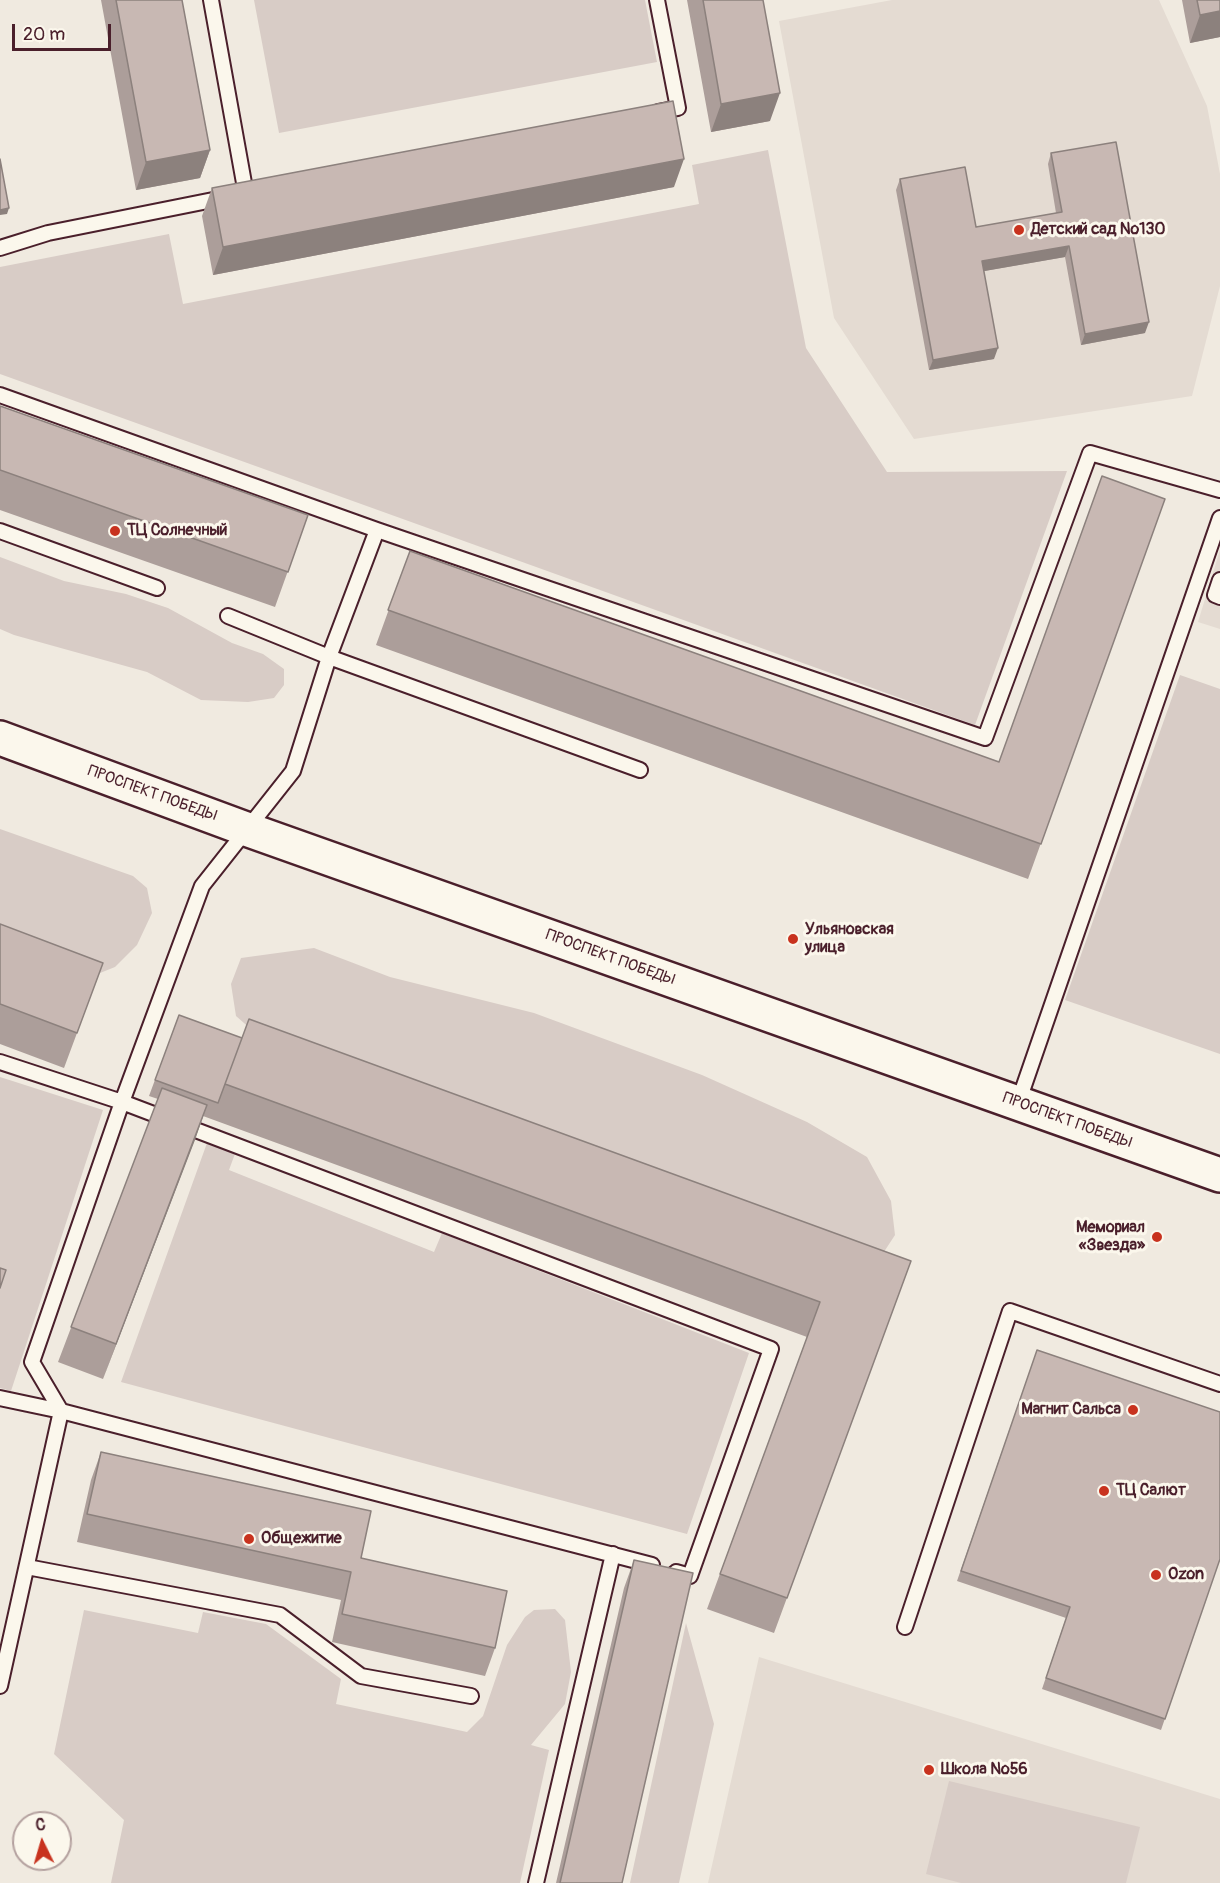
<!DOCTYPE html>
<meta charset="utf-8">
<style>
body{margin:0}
#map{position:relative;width:1220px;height:1883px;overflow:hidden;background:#f0eae0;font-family:Pangolin,sans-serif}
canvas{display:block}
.north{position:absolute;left:12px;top:1811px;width:60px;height:60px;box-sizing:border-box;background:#fbf7ec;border:2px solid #b4a19f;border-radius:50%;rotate:355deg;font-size:16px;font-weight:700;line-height:24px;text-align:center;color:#4a1f2b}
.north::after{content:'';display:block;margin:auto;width:21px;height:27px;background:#c8321e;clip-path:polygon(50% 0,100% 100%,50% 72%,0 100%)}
.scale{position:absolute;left:12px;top:24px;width:99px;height:27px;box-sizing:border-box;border:3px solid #4a1f2b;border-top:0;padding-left:8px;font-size:18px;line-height:21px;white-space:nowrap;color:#4a1f2b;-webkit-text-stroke:4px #fbf7ec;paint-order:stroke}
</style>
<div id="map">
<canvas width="1220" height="1883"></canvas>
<div class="north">С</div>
<div class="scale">20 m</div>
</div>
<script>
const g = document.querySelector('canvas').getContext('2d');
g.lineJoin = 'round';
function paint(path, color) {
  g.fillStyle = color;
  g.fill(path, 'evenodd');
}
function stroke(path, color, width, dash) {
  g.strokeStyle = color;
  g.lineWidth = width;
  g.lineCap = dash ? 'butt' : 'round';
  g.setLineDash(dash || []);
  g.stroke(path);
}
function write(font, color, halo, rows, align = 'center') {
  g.font = font + ' Pangolin,sans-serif';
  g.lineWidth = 6;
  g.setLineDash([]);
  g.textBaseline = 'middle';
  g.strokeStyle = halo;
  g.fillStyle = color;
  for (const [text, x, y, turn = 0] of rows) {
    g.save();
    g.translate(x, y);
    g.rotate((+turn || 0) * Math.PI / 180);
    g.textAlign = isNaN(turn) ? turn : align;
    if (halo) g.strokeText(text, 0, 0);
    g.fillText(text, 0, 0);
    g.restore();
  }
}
paint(new Path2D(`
 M892 0H1159L1207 106 1220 174V286L1192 396 914 439 834 318 779 21Z
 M1220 550V629L1198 622Z
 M759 1657 1220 1799V1883H708Z`), '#e4dbd2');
paint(new Path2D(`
 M254 0H645L657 62 279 133Z
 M768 150 806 348 887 472 1067 471 975 725 0 374V267L169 234 183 304 699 204 692 165Z
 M0 557 64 581 126 594 168 608 232 643 263 654 284 669V685L274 698 248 702 201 700 147 672 14 635 0 629Z
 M1180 675 1220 689V1054L1065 1000Z
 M0 829 133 876 147 888 152 913 137 945 115 967 85 979 0 950Z
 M314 948 390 977 534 1013 702 1075 807 1122 867 1157 891 1201 895 1235 878 1261 269 1045 236 1016 231 984 241 958Z
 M0 1077 103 1110 11 1391 0 1388Z
 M207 1143 236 1151 229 1170 434 1252 442 1233 749 1353 687 1534 121 1382Z
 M555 1609 565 1620 571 1672 565 1704 531 1745 549 1750 520 1883H111L124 1820 54 1754 84 1610 198 1633 203 1612 266 1624 341 1679 336 1704 467 1732 483 1716 507 1645 525 1617 534 1610Z
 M686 1623 714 1724 679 1883H630Z
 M949 1781 1140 1827 1126 1883H961L926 1874Z`), '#d8ccc6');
const service = new Path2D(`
 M211 0 246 194 251 193
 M657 0 678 108 658 112
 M0 248 48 233 223 198
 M0 395 377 530 985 738 1090 453 1220 490
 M0 531 157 588
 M1220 580 1215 595 1220 597
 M228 616 329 657 640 770
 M0 1062 122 1102 771 1349 690 1576 676 1572
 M1018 1103 1220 518
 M0 1398 61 1411 32 1362 122 1102 202 886 293 771 329 657 377 530
 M27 1567 280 1615 361 1676 471 1696
 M905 1627 1010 1311 1220 1384
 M0 1686 61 1411 652 1565
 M536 1883 613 1554`);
const primary = new Path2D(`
 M0 738 246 829 1220 1175`);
stroke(service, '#4a1f2b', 18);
stroke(primary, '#4a1f2b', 38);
stroke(service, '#fbf7ec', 14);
stroke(primary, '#fbf7ec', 33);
paint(new Path2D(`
 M101 0H182L210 150 200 178 136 190Z
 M687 0H763L770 121 711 132Z
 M1182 0H1220V37L1190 43Z
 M1051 153 1145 333 1081 345 1065 257 984 271 994 359 929 370 896 190 900 179 976 227 1056 213 1048 164Z
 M674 187 213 275 202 216 212 188Z
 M0 406 308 515 275 607 0 510Z
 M1165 499 1028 879 376 645 410 551 999 762Z
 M0 924 103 963 64 1068 0 1044Z
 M179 1015 242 1038 911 1261 774 1633 707 1609 807 1337 203 1116 103 1379 58 1362 158 1099 149 1096Z
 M1037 1350 1220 1559 1161 1730 1042 1689 1066 1618 957 1581Z
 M101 1452 361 1558 495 1648 485 1676 332 1642 341 1600 77 1542 91 1480Z
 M634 1560 622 1883H556L624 1588Z`), '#ac9e9a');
paint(new Path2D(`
 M1220 11V37L1190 43 1200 15Z
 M780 93 770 121 711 132 721 104Z
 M210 150 200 178 136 190 146 162Z
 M684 159 674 187 213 275 223 247Z
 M9 208 7 214 0 215V210Z
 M1069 246 1065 257 979 272 982 261Z
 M1149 322 1145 333 1081 345 1085 334Z
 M998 348 994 359 929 370 933 360Z
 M207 1105 195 1140 103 1379 116 1344Z`), '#8c817d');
const building = new Path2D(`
 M116 0H182L210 150 146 162Z
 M703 0H763L780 93 721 104Z
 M1197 0H1220V11L1200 15Z
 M673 101 684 159 223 247 212 188Z
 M1116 142 1149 322 1085 334 1069 246 982 261 998 348 933 360 900 179 965 167 976 227 1062 212 1051 153Z
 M0 159 9 208 0 210Z
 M0 406 308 515 288 572 0 470Z
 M1102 476 1165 499 1041 844 388 610 410 551 999 762Z
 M0 924 103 963 77 1033 0 1004Z
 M179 1015 242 1038 218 1103 155 1080Z
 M249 1019 911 1261 787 1598 720 1574 820 1302 225 1084Z
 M162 1088 207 1105 116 1344 71 1327Z
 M0 1268 6 1270 0 1288Z
 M1037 1350 1220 1412V1559L1165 1719 1046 1678 1070 1607 961 1571Z
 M101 1452 371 1511 361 1558 507 1591 495 1648 342 1614 351 1572 87 1514Z
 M634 1560 693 1573 622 1883H560Z`);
paint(building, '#c8b8b3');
stroke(building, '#8c817d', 1.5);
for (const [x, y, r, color] of [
 [1019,230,6,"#c8321e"],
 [115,531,6,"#c8321e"],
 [793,939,6,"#c8321e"],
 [1157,1237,6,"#c8321e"],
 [1133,1410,6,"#c8321e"],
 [1104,1491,6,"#c8321e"],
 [249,1539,6,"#c8321e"],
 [1156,1575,6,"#c8321e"],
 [929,1770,6,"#c8321e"]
]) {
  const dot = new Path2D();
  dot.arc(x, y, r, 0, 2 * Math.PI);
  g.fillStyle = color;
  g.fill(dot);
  stroke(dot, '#fbf7ec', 2);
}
write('bold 16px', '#4a1f2b', '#fbf7ec', [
 ["Детский сад №130",1031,230],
 ["ТЦ Солнечный",127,531],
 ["Ульяновская",805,930],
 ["улица",805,948],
 ["Мемориал",1145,1228,"right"],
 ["«Звезда»",1145,1246,"right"],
 ["Магнит Сальса",1121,1410,"right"],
 ["ТЦ Салют",1116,1491],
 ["Общежитие",261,1539],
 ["Ozon",1168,1575],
 ["Школа №56",941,1770]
], 'left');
write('16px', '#4a1f2b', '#fbf7ec', [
 ["ПРОСПЕКТ ПОБЕДЫ",152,794,20],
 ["ПРОСПЕКТ ПОБЕДЫ",610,958,20],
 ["ПРОСПЕКТ ПОБЕДЫ",1067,1121,20]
]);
</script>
